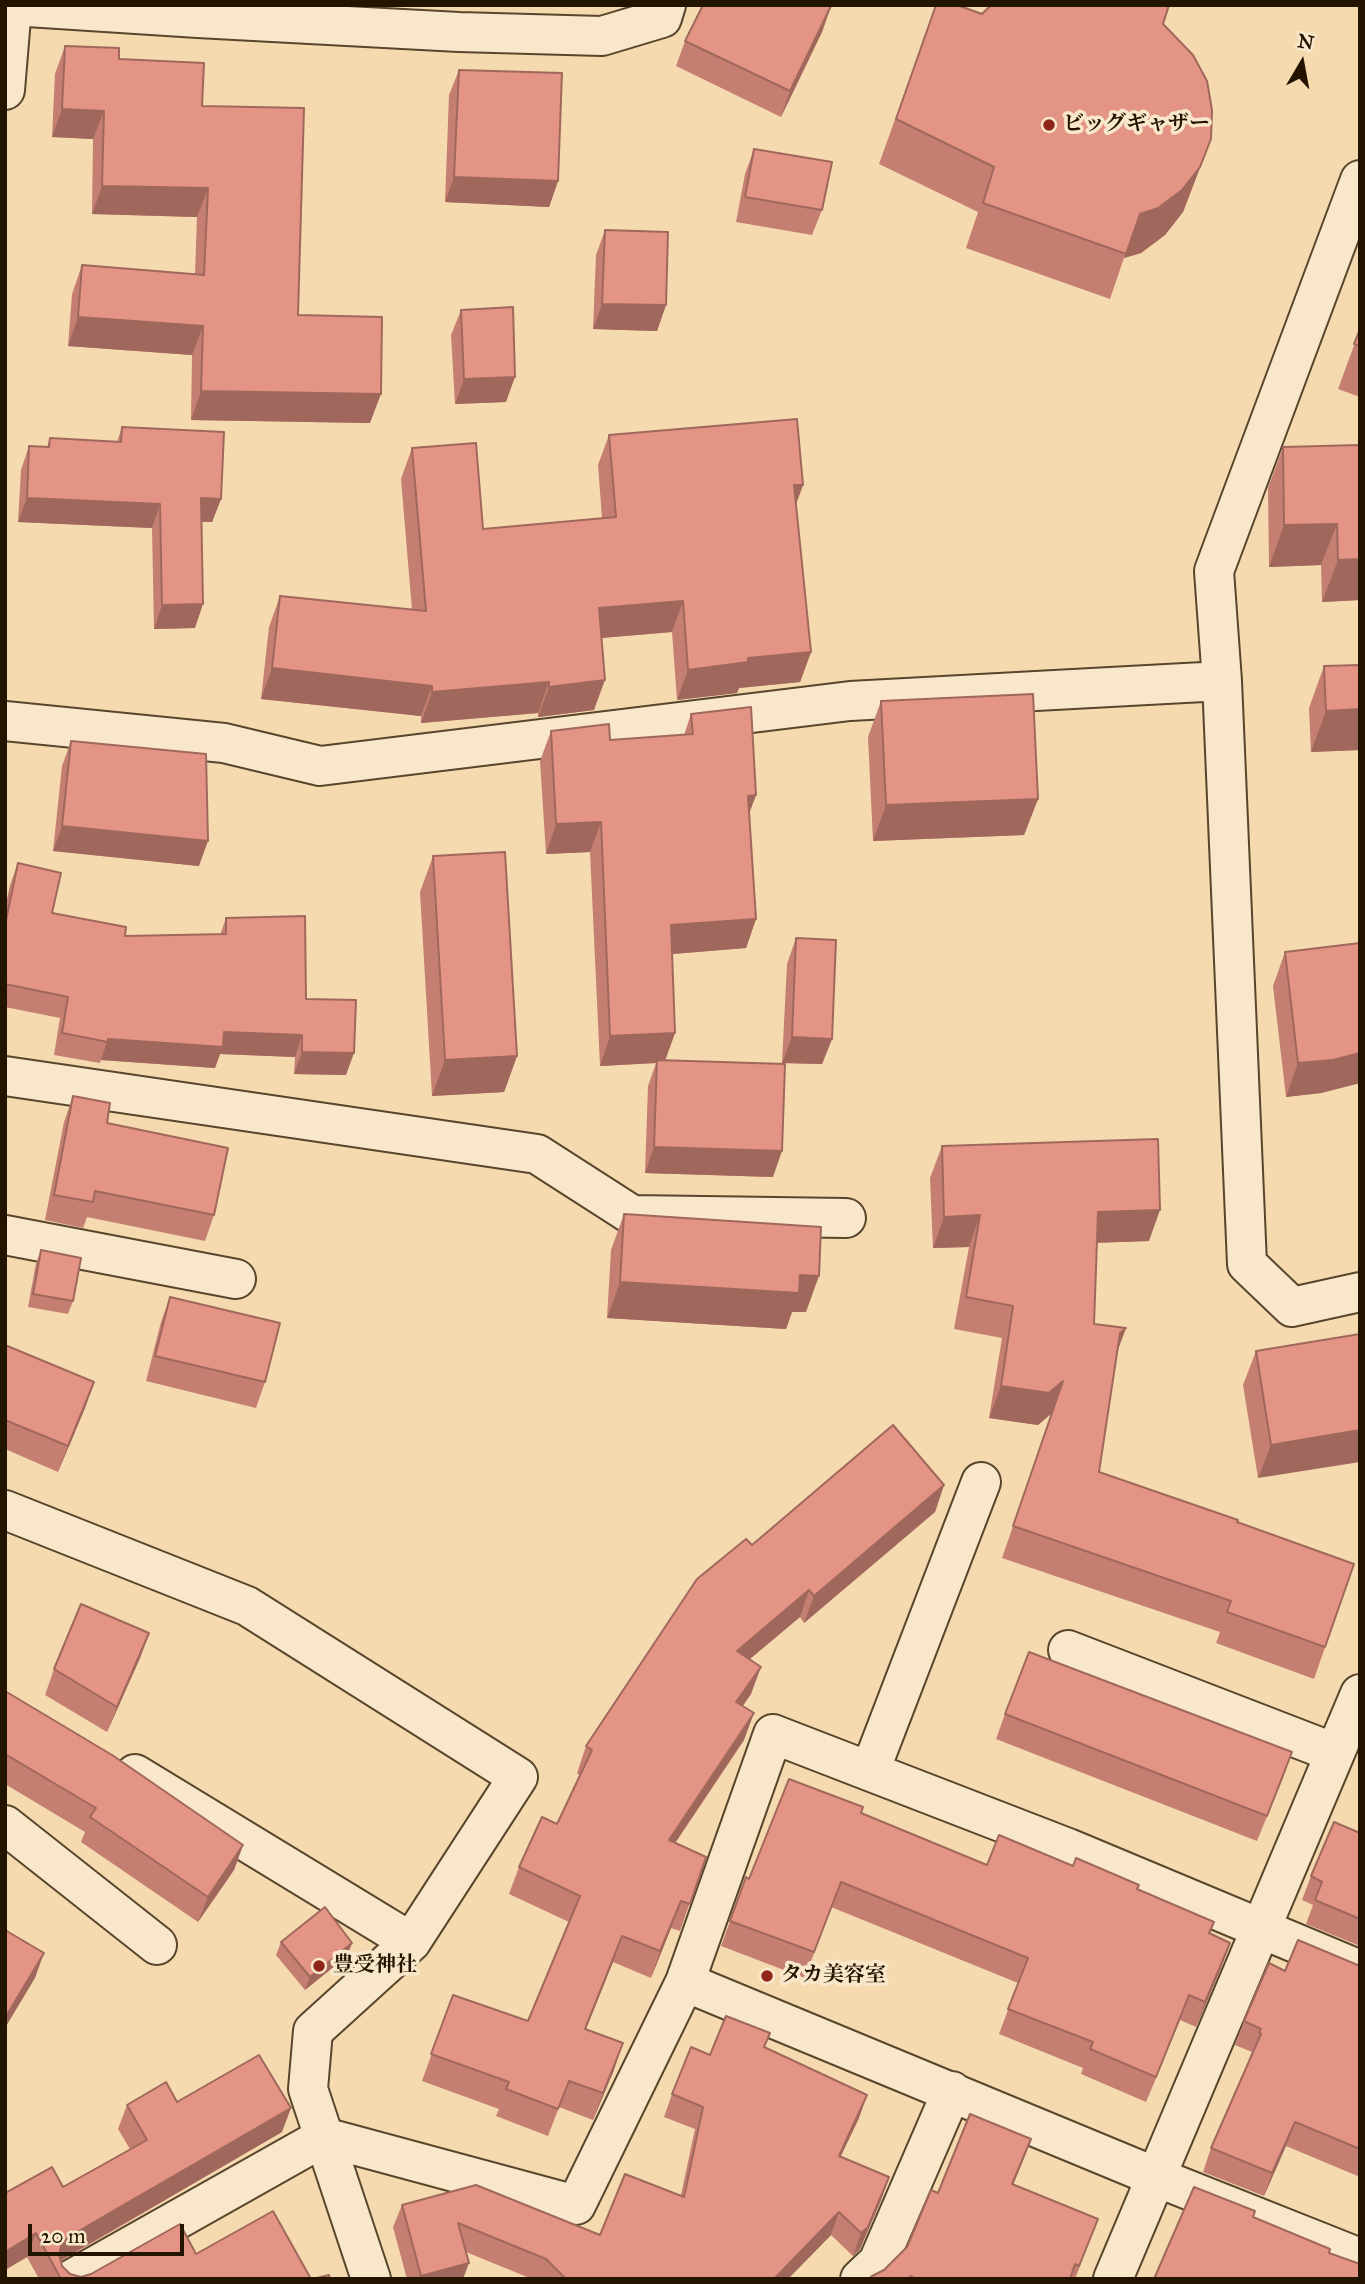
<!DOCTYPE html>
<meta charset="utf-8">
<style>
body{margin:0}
#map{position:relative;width:1365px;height:2284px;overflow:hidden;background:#f5daaf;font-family:"IM FELL Great Primer",serif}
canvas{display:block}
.frame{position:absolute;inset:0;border:7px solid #231400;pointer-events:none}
.north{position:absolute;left:1267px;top:28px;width:70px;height:70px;-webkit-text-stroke:5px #f8e7cb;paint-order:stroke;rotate:10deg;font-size:19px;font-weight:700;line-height:28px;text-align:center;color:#231400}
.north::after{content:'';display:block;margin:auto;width:24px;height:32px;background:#231400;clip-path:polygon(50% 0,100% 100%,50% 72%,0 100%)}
.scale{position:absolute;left:28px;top:2224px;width:156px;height:32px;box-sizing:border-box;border:4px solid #231400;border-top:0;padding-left:9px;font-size:21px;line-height:24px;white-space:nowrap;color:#231400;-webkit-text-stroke:5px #f8e7cb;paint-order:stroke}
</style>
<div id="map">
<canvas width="1365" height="2284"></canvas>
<div class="frame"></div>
<div class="north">N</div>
<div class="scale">20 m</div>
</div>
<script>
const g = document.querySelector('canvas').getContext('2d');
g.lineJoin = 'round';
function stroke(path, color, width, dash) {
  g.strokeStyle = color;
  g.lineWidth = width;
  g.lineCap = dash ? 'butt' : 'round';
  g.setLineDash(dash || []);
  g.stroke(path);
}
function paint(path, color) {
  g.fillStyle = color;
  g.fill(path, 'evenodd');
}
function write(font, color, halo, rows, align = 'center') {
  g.font = font + ' "IM FELL Great Primer","Noto Serif JP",serif';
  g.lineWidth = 7;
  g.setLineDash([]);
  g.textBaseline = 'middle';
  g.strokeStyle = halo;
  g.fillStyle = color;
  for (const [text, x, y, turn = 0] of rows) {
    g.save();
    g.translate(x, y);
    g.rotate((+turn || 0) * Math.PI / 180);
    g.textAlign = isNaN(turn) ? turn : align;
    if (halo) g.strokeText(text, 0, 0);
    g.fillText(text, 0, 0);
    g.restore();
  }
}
const minor = new Path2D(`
 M5 90 12 6 198 18 459 32 602 36 662 18 666 5
 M1360 180 1214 571 1222 681 1247 1264 1292 1307 1360 1292
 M5 721 224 743 320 766 850 701 1222 681
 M5 1076 537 1154 632 1215 846 1218
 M5 1235 236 1279
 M5 1510 247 1606 518 1777 411 1942 313 2031 308 2089 371 2279
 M1068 1650 1335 1753
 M870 1771 981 1482
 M135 1774 411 1942
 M5 1825 157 1945
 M685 1982 1156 2177 1360 2258
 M72 2279 324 2137 576 2205 685 1982 773 1734 1068 1848 1360 1970
 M860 2279 878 2262 952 2091
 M1113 2279 1360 1694`);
stroke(minor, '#58462c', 42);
stroke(minor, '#f8e7cb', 38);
paint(new Path2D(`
 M936 5 982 14 1163 24 1211 139 1183 212 1165 235 1141 253 1124 258 1110 299 966 248 978 212 879 164Z
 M831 6 822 32 781 117 676 66 685 41Z
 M65 46 119 59 202 106 298 315 370 423 191 420 192 355 68 346 72 294 82 265 195 274 197 217 92 214 93 139 52 137 55 74Z
 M459 70 558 181 549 207 445 202 449 95Z
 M754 149 822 210 812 235 736 222 745 174Z
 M605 230 666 305 657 331 593 329 596 255Z
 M461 310 506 402 455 404 451 335Z
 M1360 329V397L1338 389Z
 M122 427 221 499 212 522H202L195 628 154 629 152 528 18 522 21 470 29 446 47 447 50 438 117 442Z
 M609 435 803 485 796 504 811 652 800 682 739 688 737 693 677 700 672 632 602 638 594 710 538 717V713L421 723V716L261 699 269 627 280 596 412 610 401 479 412 448 483 529 602 518 598 465Z
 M1360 445V600L1322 602 1321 565 1269 567 1268 488 1283 447Z
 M1360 665V750L1311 752 1309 708 1324 666Z
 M881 701 1038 799 1024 835 873 841 868 737Z
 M691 714 756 795 749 813 756 919 746 948 672 954 675 1033 665 1061 773 1177 645 1173 648 1086 656 1063 600 1066 590 852 546 854 540 761 551 731 610 740 684 735Z
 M71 741 199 866 53 851 62 766Z
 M433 856 517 1056 504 1092 432 1096 420 892Z
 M18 863 52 913 125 936 220 935 226 918 306 999 346 1075 294 1074 295 1057 220 1054 215 1068 101 1060 100 1063 54 1055 60 1018 5 1007V909L10 885Z
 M796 938 832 1039 822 1064 782 1063 787 964Z
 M1360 943V1083L1321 1093 1286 1097 1273 986 1285 952Z
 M73 1096 214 1215 205 1241 87 1217 83 1228 45 1220 64 1122Z
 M942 1146 1149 1241 1097 1243 1094 1324 1126 1328 1117 1352 1099 1472 1354 1564 1314 1679 1216 1643 1220 1632 1002 1558 1052 1413 1038 1425 989 1418 1002 1338 954 1329 969 1247 933 1248 930 1178Z
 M624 1214 806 1312H792L786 1329 607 1318 611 1250Z
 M41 1250 73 1301 68 1314 28 1307 36 1263Z
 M170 1297 265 1382 256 1408 146 1381 161 1322Z
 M1360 1334 1258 1478 1243 1385 1256 1351Z
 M5 1345 94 1382 85 1408 58 1472 5 1449Z
 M944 1485 935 1512 804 1623 800 1617 750 1659 751 1694 742 1706 744 1740 675 1843 706 1857 680 1931 671 1928 651 1978 613 1962 586 2029 614 2070 593 2120 559 2107 548 2136 496 2116 499 2109 422 2081 453 1995 528 2021 569 1922 509 1894 519 1867 557 1824 580 1776 577 1773 586 1746 752 1545Z
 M149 1633 140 1658 107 1732 45 1695 54 1669Z
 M5 1691 243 1845 234 1870 198 1922 81 1842 85 1832 5 1784Z
 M1005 1714 1292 1752 1257 1841 996 1739Z
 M861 1813 987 1865 1073 1866 1138 1889 1214 1922 1210 1933 1230 1943 1221 1968 1196 2027 1180 2020 1146 2102 1081 2074 1083 2068 999 2034 1018 1983 831 1907 805 1978 721 1946 746 1877 749 1879Z
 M1360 1833V1946L1306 1924 1313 1905 1302 1900 1311 1876Z
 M281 1942 352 1943 347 1956 305 1990 276 1955Z
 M1360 1966V2177L1286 2146 1264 2196 1203 2172 1211 2148 1251 2057 1250 2056 1252 2052 1235 2045 1244 2021 1285 1971Z
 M765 2047 859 2118 840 2157 889 2177 881 2200 860 2249 853 2256 831 2235 788 2279H532L466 2252 463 2279H407L393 2227 402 2205 600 2235 681 2195 695 2129 664 2117 672 2094 710 2055Z
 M177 2102 282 2132 61 2261 62 2266 70 2274 81 2277 196 2254 311 2279H39L27 2257 5 2270 63 2187 130 2149 118 2129 127 2105Z
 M1022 2163 1013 2185 1098 2219 1075 2279H869L884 2270 907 2247 938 2193Z`), '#c47f72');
paint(new Path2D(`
 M831 6 822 32 781 117 790 91Z
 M62 109 104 111 93 139 52 137Z
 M1211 139 1183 212 1165 235 1141 253 1124 258 1140 214Z
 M454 177 558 181 549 207 445 202Z
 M102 186 208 188 197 217 92 214Z
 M602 304 666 305 657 331 593 329Z
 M78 317 203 326 192 355 68 346Z
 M515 377 506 402 455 404 464 379Z
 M201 391 381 394 370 423 191 420Z
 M794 485H803L792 515Z
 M27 498 160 504 152 528 18 522Z
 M201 498 221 499 212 522 193 521Z
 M1337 524 1321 565 1269 567 1284 525Z
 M1360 559V600L1322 602 1338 560Z
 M683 601 672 632 588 639 599 608Z
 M203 604 195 628 154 629 162 605Z
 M811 652 800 682 739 688 737 693 677 700 688 670 748 658Z
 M272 668 432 686 421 716 261 699Z
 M605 680 594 710 538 717 549 687Z
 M549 682 538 713 421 723 432 692Z
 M1360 709V750L1311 752 1326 711Z
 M756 795 745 825 748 796Z
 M1038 799 1024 835 873 841 886 805Z
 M601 822 590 852 546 854 556 824Z
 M62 826 208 841 199 866 53 851Z
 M756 919 746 948 660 955 671 925Z
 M224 1032 302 1035 295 1057 220 1054 215 1068 101 1060 108 1039Z
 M675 1033 664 1063 657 1060 656 1063 600 1066 610 1036Z
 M792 1037 832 1039 822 1064 782 1063Z
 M302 1052 354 1053 346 1075 294 1074Z
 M1360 1053V1083L1321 1093 1286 1097 1298 1063Z
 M517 1056 504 1092 432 1096 445 1060Z
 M654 1147 782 1151 773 1177 645 1173Z
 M1160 1210 1149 1241 1087 1243 1098 1212Z
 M980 1215 969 1247 933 1248 944 1217Z
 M800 1275 819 1276 806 1312H792L786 1329 607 1318 620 1282Z
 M1126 1328 1114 1360 1120 1333Z
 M1063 1381 1052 1413 1038 1425 989 1418 1001 1386Z
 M94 1382 85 1408 58 1472 68 1446Z
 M1360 1430V1462L1258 1478 1271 1445Z
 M944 1485 935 1512 804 1623 814 1596Z
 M809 1590 800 1617 727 1678 737 1651Z
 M149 1633 140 1658 107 1732 117 1707Z
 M761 1667 751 1694 727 1729 736 1702Z
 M754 1713 744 1740 659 1867 669 1840Z
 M1292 1752 1283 1778 1257 1841 1267 1816Z
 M243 1845 234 1870 198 1922 208 1897Z
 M681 1901 671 1928 651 1978 660 1951Z
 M622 1936 613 1962 575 2056 585 2029Z
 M352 1943 347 1956 305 1990 310 1977Z
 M1230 1943 1221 1968 1196 2027 1205 2002Z
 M44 1953 35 1978 5 2028V2018Z
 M1189 1995 1180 2020 1146 2102 1156 2077Z
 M623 2043 614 2070 593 2120 603 2093Z
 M867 2095 859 2118 830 2179 839 2156Z
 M291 2108 282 2132 61 2260 54 2267 62 2243 70 2236Z
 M1295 2122 1286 2146 1264 2196 1272 2173Z
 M1031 2139 1022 2163 1003 2209 1012 2184Z
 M889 2177 881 2200 860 2249 853 2256 861 2233Z
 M839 2212 831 2235 788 2279H774Z
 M1098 2219 1089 2243 1074 2279 1079 2266Z
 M36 2233 27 2257 5 2270V2252Z
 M469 2263 463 2279H420L421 2276Z`), '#a0685c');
const building = new Path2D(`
 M703 5H828L831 6 790 91 685 41Z
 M936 5H957L982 14 991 5H1169L1163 24 1193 55 1207 81 1212 110 1211 139 1200 167 1182 190 1158 208 1140 214 1126 254 983 203 994 167 896 119Z
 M65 46 119 48V59L204 63 202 106 304 108 298 315 382 317 381 394 201 391 203 326 78 317 82 265 204 275 208 188 102 186 104 111 62 109Z
 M459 70 562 73 558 181 454 177Z
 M754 149 832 162 822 210 745 197Z
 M605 230 668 232 666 305 602 304Z
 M513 307 515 377 464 379 461 310Z
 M1360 329V346L1354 344Z
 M797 419 803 485H794L811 652 748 658V662L688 670 683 601 599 608 605 680 549 687V682L432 692V686L272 668 280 596 426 611 412 448 476 443 483 529 616 517 609 435Z
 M122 427 224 432 221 499 201 498 203 604 162 605 160 504 27 498 29 446 49 447 50 438 121 442Z
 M1360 445V559L1338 560 1337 524 1284 525 1283 447Z
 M1360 665V709L1326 711 1324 666Z
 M1033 694 1038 799 886 805 881 701Z
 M751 707 756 795 748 796 756 919 671 925 675 1033 610 1036 601 822 556 824 551 731 609 724 610 740 693 734 691 714Z
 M71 741 206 754 208 841 62 826Z
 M505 852 517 1056 445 1060 433 856Z
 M18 863 61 873 52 913 126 927 125 936 226 934V918L305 916 306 999 356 1000 354 1053 302 1052V1035L224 1032 223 1047 108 1039V1042L62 1033 68 997 5 984V925Z
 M796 938 836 940 832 1039 792 1037Z
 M1360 943V1053L1333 1060 1298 1063 1285 952Z
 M657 1060 785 1064 782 1151 654 1147Z
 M73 1096 110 1103 107 1123 228 1148 214 1215 95 1191 93 1202 54 1195Z
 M1158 1139 1160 1210 1098 1212 1094 1324 1126 1328 1120 1333 1099 1472 1238 1520 1237 1522 1354 1564 1325 1647 1227 1612 1231 1601 1013 1526 1063 1381 1049 1393 1001 1386 1013 1306 966 1297 980 1215 944 1217 942 1146Z
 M624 1214 821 1227 819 1276 800 1275 799 1293 620 1282Z
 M41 1250 81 1258 73 1301 33 1294Z
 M170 1297 280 1323 265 1382 155 1356Z
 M1360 1334V1430L1271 1445 1256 1351Z
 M5 1345 94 1382 68 1446 5 1420Z
 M893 1425 944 1485 814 1596 809 1590 737 1651 761 1667 736 1702 754 1713 669 1840 706 1857 690 1904 681 1901 660 1951 622 1936 585 2029 623 2043 603 2093 569 2081 558 2109 506 2089 509 2082 431 2054 453 1995 528 2021 580 1896 519 1867 542 1817 557 1824 592 1750 586 1746 697 1579 746 1539 752 1545Z
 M81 1604 149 1633 117 1707 54 1669Z
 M1029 1652 1292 1752 1267 1816 1005 1714Z
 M5 1691 112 1755 243 1845 208 1897 90 1817 96 1808 5 1754Z
 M789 1779 863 1807 861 1813 987 1865 999 1835 1073 1866 1076 1858 1139 1885 1137 1889 1214 1922 1209 1933 1230 1943 1205 2002 1189 1995 1156 2077 1090 2049 1093 2042 1008 2009 1028 1958 841 1882 814 1952 730 1921 746 1877 749 1879Z
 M1334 1822 1360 1833V1919L1315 1900 1322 1882 1311 1876Z
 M325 1907 352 1943 310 1977 281 1942Z
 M5 1930 44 1953 5 2018Z
 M1298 1940 1360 1966V2149L1295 2122 1272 2173 1211 2148 1261 2034 1259 2032 1261 2029 1244 2021 1269 1963 1285 1971Z
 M726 2016 770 2033 764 2047 867 2095 839 2156 889 2177 868 2227 861 2233 839 2212 774 2279H566L546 2259 458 2223 469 2263 421 2276 402 2205 476 2185 600 2235 625 2174 684 2197 703 2107 672 2094 691 2047 710 2055Z
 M259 2055 291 2108 70 2236 62 2243 59 2254 62 2266 70 2274 81 2277 91 2274 180 2224 196 2254 273 2211 311 2279H61L36 2233 5 2252V2193L52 2167 63 2187 147 2140 127 2105 166 2082 177 2102Z
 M970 2114 1031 2139 1012 2184 1098 2219 1079 2266 1075 2264 1070 2279H916L910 2276 912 2279H869L872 2276 884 2270 907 2247 931 2190 938 2193Z
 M1194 2187 1255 2211 1253 2217 1330 2249 1329 2253 1360 2264V2279H1154Z
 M329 2275 330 2279H313Z`);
paint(building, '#e49484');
stroke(building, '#a0685c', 2);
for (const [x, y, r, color] of [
 [1049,125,7,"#8f2418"],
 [319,1966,7,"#8f2418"],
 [767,1976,7,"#8f2418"]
]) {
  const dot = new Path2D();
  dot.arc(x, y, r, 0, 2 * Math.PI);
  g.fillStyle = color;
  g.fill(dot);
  stroke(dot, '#f8e7cb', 2.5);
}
write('bold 21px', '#231400', '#f8e7cb', [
 ["ビッグギャザー",1063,125],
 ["豊受神社",333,1966],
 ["タカ美容室",781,1976]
], 'left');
</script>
